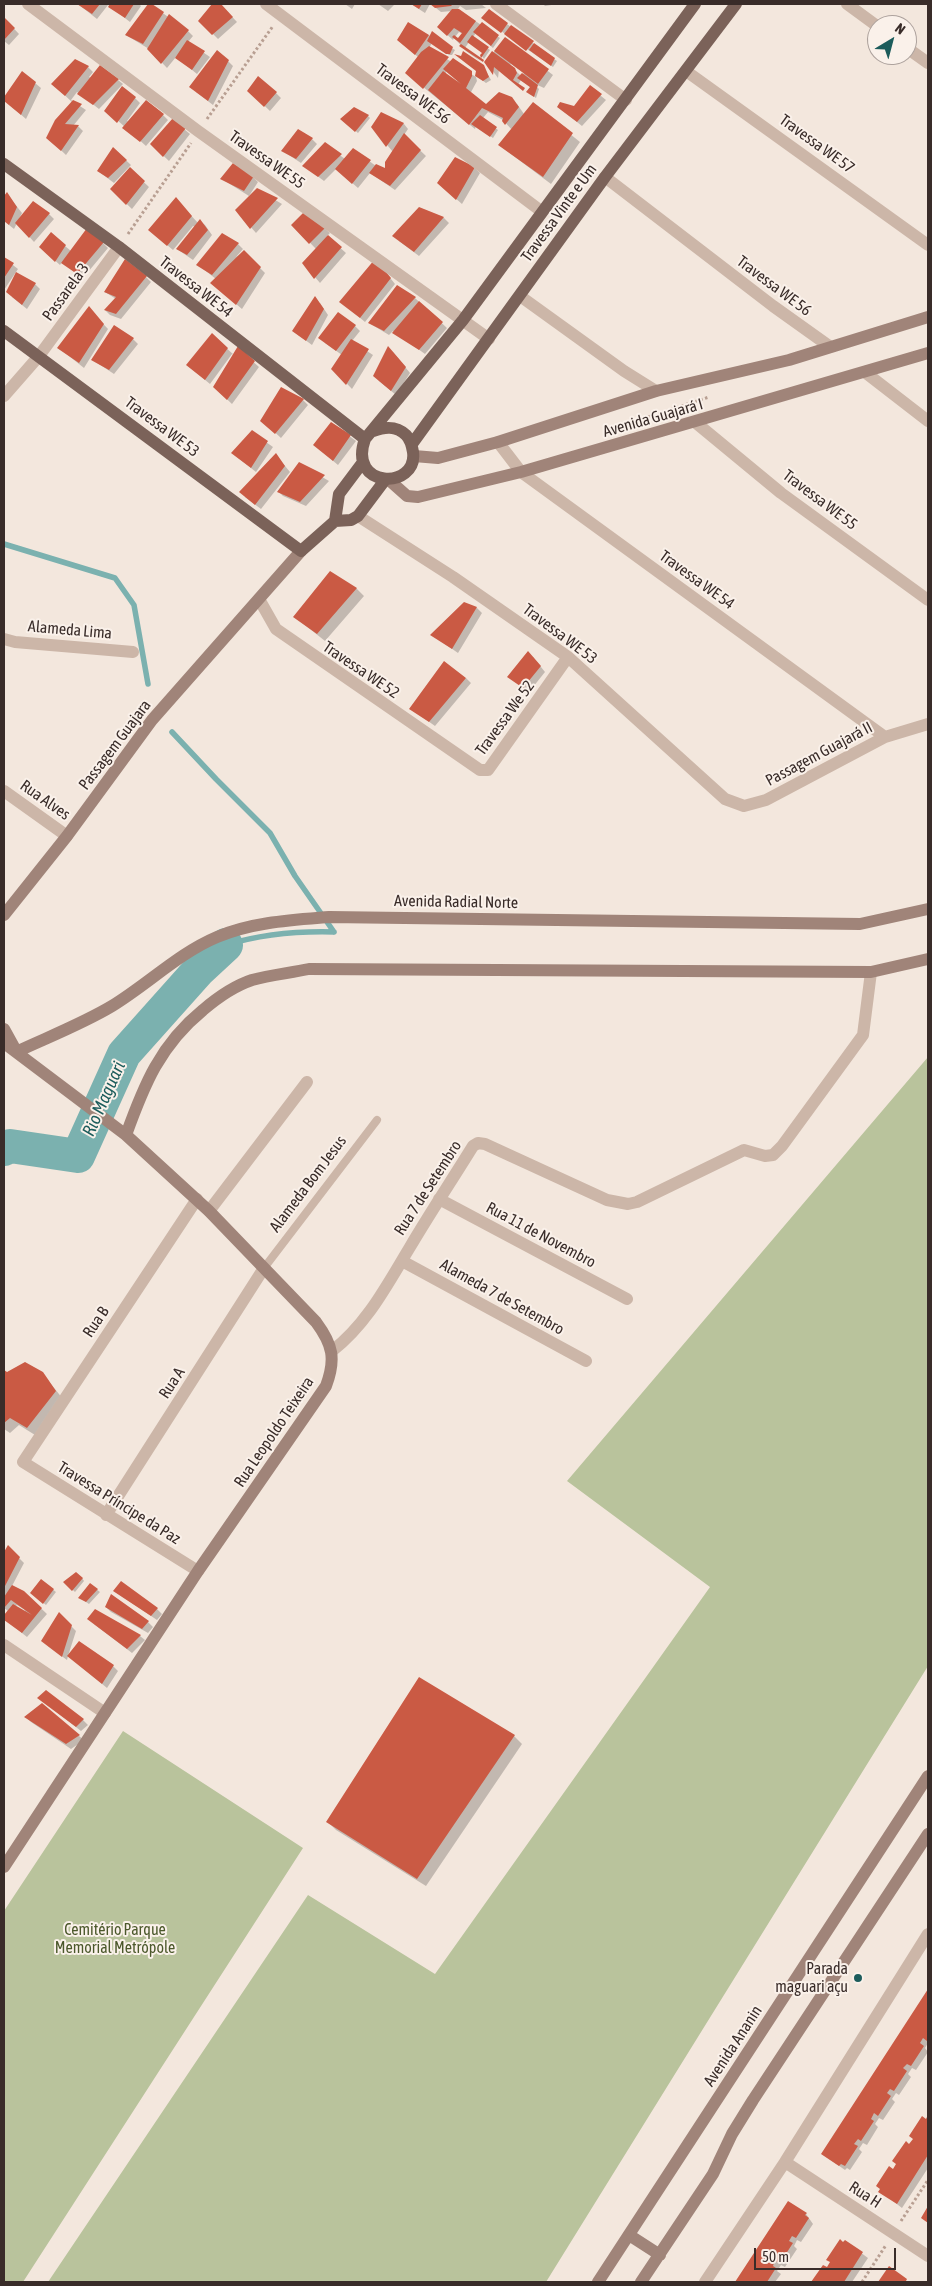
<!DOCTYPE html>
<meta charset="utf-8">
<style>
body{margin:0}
#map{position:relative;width:932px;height:2286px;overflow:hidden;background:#f3e7dd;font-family:"Asap Condensed",sans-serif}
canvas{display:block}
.frame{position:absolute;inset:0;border:5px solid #392c29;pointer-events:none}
.north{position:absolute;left:867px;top:15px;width:50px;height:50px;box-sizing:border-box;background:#faf1ea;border:1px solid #ada29d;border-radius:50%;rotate:37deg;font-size:14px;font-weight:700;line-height:20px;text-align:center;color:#392c29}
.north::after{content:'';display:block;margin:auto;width:18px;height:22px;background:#1c5c5b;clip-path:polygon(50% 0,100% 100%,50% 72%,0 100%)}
.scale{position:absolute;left:754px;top:2248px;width:142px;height:22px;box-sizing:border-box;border:2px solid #392c29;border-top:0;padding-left:6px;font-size:15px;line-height:18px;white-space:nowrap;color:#392c29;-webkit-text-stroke:4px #faf1ea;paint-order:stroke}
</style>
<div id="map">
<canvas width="932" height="2286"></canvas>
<div class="frame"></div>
<div class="north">N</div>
<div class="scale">50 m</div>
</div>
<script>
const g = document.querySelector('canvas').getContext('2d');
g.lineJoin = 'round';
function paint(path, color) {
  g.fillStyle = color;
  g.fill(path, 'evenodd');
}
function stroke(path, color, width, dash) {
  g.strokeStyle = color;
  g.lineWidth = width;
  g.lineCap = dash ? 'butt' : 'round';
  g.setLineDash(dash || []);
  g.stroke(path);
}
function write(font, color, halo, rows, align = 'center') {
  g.font = font + ' "Asap Condensed",sans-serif';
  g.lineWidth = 4;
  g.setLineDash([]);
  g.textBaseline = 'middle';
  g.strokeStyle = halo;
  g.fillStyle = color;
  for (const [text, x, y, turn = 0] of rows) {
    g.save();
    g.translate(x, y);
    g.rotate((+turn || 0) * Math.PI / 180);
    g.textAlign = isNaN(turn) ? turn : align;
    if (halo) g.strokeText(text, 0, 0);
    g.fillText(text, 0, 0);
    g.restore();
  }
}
paint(new Path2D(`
 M928 1057V1666L546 2282H48L308 1895 435 1974 710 1587 567 1481Z
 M123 1731 303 1848 23 2282H4V1911Z`), '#b9c39c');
paint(new Path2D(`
 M78 4H139L141 6 130 22 108 5 97 19Z
 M150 4 188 31 193 36 188 42 210 57 197 74 176 57 167 68 149 49 126 35Z
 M213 4H220L237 22 218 39 200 21Z
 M345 4H355L352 9Z
 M378 4H393L394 5 388 11Z
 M411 4H430L425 13Z
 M431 4H481L486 8 466 10 460 6 458 9 500 38 493 48 476 33 473 37 490 50 484 59 481 55 483 53 469 42 465 48 480 61 466 51 454 38 453 40 444 32 452 11 441 12ZM459 32 463 34 458 40 455 37Z
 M543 4H558L545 6Z
 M4 18 19 34 9 45 4 41Z
 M485 20 507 24 554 59 557 61 553 67Z
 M409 24 455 50 452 55H449L432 43 429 48 476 77 477 81 470 94 486 106 517 104 524 114 533 104 580 142 551 184 499 145 512 130 503 120 488 112 483 118 498 130 493 138 476 126 475 129 412 78 418 57 404 45ZM447 71 458 80 457 82 445 74Z
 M505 38 553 75 544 88 533 83 539 89 536 98 499 70 498 78 486 62ZM511 64 524 73 521 76 510 65ZM521 80 531 88 528 92 518 85Z
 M228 61 233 66 213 105 196 92Z
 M483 66 491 80 486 83 479 78Z
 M88 67 93 72 89 77 91 78 118 80 123 84 99 109 77 92 71 100 86 110 73 126H78L83 131 66 155 48 138 72 102 58 89Z
 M23 73 41 88 26 119 4 100Z
 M590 87 606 100 582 126 558 107H575Z
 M249 91 276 93 281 98 270 111Z
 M135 98 140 103 127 121 129 122 163 115 168 120 146 146 106 110Z
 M381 114 404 124 408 129 404 135 426 156 395 190 370 173 358 188 336 169 324 181 304 166 325 144 345 159 354 150 376 166 387 169 393 152 372 127Z
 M368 116 370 118 358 133 342 119Z
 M173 120 190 134 169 161 151 144Z
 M312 139 317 144 301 163 283 151Z
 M113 148 131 165 114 183 98 171Z
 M475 168 480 173 462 204 438 183Z
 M130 169 149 187 132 209 111 189Z
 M253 177 258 182 249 196 222 179Z
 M257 189 282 204 256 233 236 210Z
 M7 194 22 213 18 221 49 214 54 219 34 242 17 223 14 229 4 221V198Z
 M176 199 198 223 200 221 205 225 212 235 193 260 177 249 195 227 193 226 173 250 154 234Z
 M419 208 444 218 449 223 419 256 399 241Z
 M306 212 330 233 327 236 346 253 320 283 303 263 316 249 293 225Z
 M103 243 108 248 83 278 62 262 60 265 40 247 65 246 71 251Z
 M238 244 243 249 236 257 244 252 265 273 242 309 217 288 216 279 198 265Z
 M4 258 18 269 4 290Z
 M380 265 395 284 365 322 341 302Z
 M146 277 151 282 121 319 110 315 105 310 116 299 105 292Z
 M35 284 40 289 27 309 12 297Z
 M415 298 447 328 425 354 393 331 389 335 369 323Z
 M320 303 328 315 312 345 293 331Z
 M93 313 108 329 84 368 59 348Z
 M355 326 360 331 352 341 373 355 352 389 333 369 342 355 325 343Z
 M212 335 234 355 232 354 210 384 193 370Z
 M133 339 138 344 114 374 93 360Z
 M238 348 259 367 232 404 214 387Z
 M393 352 410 373 396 395 379 381Z
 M303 400 308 405 281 438 267 425Z
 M332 423 356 441 338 465 320 450Z
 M252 432 273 447 256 472 237 457Z
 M276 455 290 472 261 509 245 497Z
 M300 464 329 481 306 506 283 496 278 491Z
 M330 572 357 589 364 596 325 641 295 617Z
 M465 604 477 608 482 613 458 653 432 635Z
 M533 657 545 672 529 692 508 677Z
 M466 678 471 683 435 726 411 709Z
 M4 1372 42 1373 63 1399 35 1435 19 1425 10 1433 4 1429Z
 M8 1547 24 1563 12 1586 24 1592 47 1614 27 1637 4 1619 8 1611 4 1608V1554ZM17 1605 25 1610 24 1612 15 1607Z
 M82 1578 84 1581 75 1592 65 1582Z
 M41 1580 56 1592 46 1605 34 1595Z
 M91 1585 100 1592 89 1604 80 1598Z
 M114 1591 157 1609 162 1614 157 1620Z
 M111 1596 148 1622 153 1627 148 1633 111 1612 106 1607Z
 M59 1614 76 1631 68 1656 113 1666 118 1671 107 1688 68 1656 67 1660 48 1646Z
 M94 1624 140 1636 145 1640 132 1653Z
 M39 1698 83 1720 88 1725 81 1731Z
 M42 1704 79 1736 84 1740 71 1749 31 1722 26 1717Z
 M514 1736 522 1744 426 1886 336 1830 328 1822Z
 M928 1992V2043L925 2048 928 2052 916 2070 912 2068 908 2074 911 2077 899 2095 896 2093 892 2099 895 2102 883 2120 879 2118 875 2124 878 2127 867 2145 863 2143 859 2149 862 2152 850 2170 847 2168 845 2170 822 2154Z
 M928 2117V2168L902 2208 880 2191Z
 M789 2202 806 2214 813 2224 801 2242 797 2240 794 2246 797 2249 785 2267 781 2265 777 2271 781 2274 775 2282H736Z
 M845 2241 868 2258 852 2282H813L823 2266 827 2269Z`), '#0003');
stroke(new Path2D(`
 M4 544 115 578 134 605 148 684
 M172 732 216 779 270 833 295 876 334 932
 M226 945C262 934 297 931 334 932`), '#7bb1af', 5.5);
stroke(new Path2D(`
 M4 1149 10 1146 78 1156 124 1054 199 970 226 945`), '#7bb1af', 34);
paint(new Path2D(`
 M77 4H100L92 14Z
 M110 4H134L125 18 108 7Z
 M148 4H152L164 12 143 44 125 35Z
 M212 4H221L233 17 212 35 198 21Z
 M411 4H422L419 9Z
 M430 4H453L451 6 435 8Z
 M452 9H459L476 21 460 43 452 37 454 35 458 38 462 33 454 28 447 36 437 27Z
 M489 9 508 23 501 33 481 18Z
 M169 14 189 30 161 64 147 49Z
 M4 17 15 28 4 40Z
 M408 22 429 35 415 55 397 40Z
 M482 22 499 35 491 46 473 32Z
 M511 25 534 41 526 51 504 34Z
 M432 31 453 47 450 54H446L427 41Z
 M472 35 489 47 481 58 480 55 482 53 467 42Z
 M505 37 549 69 538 84 494 51Z
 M187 40 205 51 192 70 175 58Z
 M534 43 555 58 551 66 529 50Z
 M461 44 484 60 483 62 459 46Z
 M429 46 449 57 423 89 405 73 421 52Z
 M217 50 229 60 208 101 189 87Z
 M463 51 484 65 489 77 483 81 475 76 476 71 454 54 461 56Z
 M492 51 515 68 517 73 513 80 525 88 523 91 494 67 493 75 484 62Z
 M453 58 472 71V76L466 88 486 104 499 92 512 97 519 107 505 125 502 121 503 118 482 108 469 125 428 90 443 71 461 84 443 69Z
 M75 59 89 66 65 96 51 84Z
 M100 65 119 79 93 105 77 94Z
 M22 71 36 82 21 115 4 101V97Z
 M522 73 538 85 534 97 526 92 530 87 517 78Z
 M258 76 277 92 264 107 247 91Z
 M590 85 602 94 577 122 557 107 560 102 574 106Z
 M122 86 136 97 117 123 104 111Z
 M73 100 82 104 65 124 79 125 61 151 46 138 55 120Z
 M146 100 164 114 140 142 122 128Z
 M533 102 573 133 543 177 498 145Z
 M354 107 369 115 355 132 340 119Z
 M381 112 404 123 386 147 371 127Z
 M480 115 497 127 490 137 471 124Z
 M173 118 186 128 163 157 150 144Z
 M298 129 313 138 296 159 281 151Z
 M404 133 421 150 390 186 369 173 376 164 385 168V162Z
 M325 142 342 154 318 177 302 166Z
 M113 147 127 160 108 178 97 171Z
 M353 148 371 160 352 184 335 169Z
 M455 157 475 167 456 200 437 183Z
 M233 163 254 176 244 191 220 179Z
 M130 167 145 181 126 205 110 189Z
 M257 188 278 198 250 229 235 210Z
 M7 192 17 207 9 225 4 221V196Z
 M176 197 192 216 167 246 148 230Z
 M33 201 50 213 29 238 15 223Z
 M419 207 444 217 414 252 392 236Z
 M306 210 326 227 309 244 291 225Z
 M200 219 208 230 187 255 176 249Z
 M87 228 104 242 77 274 61 263Z
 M51 232 66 245 55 262 39 247Z
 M222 233 239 243 212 275 196 265Z
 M328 235 342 247 314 279 302 263Z
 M244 250 261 267 236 305 210 283Z
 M4 257 14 263 4 278Z
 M125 259 147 276 116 314 104 310 116 297 104 292Z
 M375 259 391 278 360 318 339 302Z
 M16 272 36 283 22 305 6 292Z
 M397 285 416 297 384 331 368 323Z
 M315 296 324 309 306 341 292 331Z
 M419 301 443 322 419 350 392 333Z
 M89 306 104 324 79 363 57 348Z
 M338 312 356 325 336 351 318 338Z
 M114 325 134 338 109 370 91 360Z
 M212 333 228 348 205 380 186 365Z
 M351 339 369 349 346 385 331 369Z
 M238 346 255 361 227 400 213 387Z
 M388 346 406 367 391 391 373 376Z
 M281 387 304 399 275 434 260 421Z
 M331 422 351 435 333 461 313 445Z
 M252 430 268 441 251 468 231 453Z
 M276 453 285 466 255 505 239 492Z
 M299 462 325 475 300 502 277 492Z
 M330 571 357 588 317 634 293 617Z
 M464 602 477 607 452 649 430 635Z
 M528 651 541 666 523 688 507 677Z
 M444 661 466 678 429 722 409 709Z
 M25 1362 43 1372 56 1391 27 1428 10 1418 4 1423V1370L7 1372Z
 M8 1545 20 1557 4 1588V1552Z
 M76 1572 83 1578 72 1591 63 1582Z
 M41 1579 54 1589 43 1604 30 1593Z
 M121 1581 158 1608 151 1616 113 1591Z
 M90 1583 98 1589 86 1602 78 1598Z
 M12 1585 24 1591 42 1608 22 1633 4 1620V1615L13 1604 32 1615 11 1600 4 1608V1597Z
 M111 1594 149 1621 142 1629 105 1607Z
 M95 1609 141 1635 127 1649 87 1619Z
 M59 1612 72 1625 62 1657 41 1641Z
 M79 1641 114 1665 102 1684 67 1656Z
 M419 1677 515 1735 417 1879 326 1822Z
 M46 1690 84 1719 76 1727 37 1698Z
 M42 1703 80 1735 66 1744 24 1717Z
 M928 1989V2038L927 2041 923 2038 920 2043 924 2046 911 2066 907 2064 903 2068 907 2071 894 2091 890 2089 887 2093 891 2096 878 2116 874 2113 871 2119 874 2121 861 2141 858 2139 854 2144 858 2146 845 2166 841 2164 839 2166 821 2154Z
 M928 2115V2155L897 2204 878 2192 880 2189 876 2186 889 2166 893 2169 896 2164 892 2161 906 2141 909 2144 913 2139 909 2136 922 2116 926 2119Z
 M788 2201 807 2213 805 2215 809 2218 796 2238 792 2236 789 2241 793 2243 780 2263 776 2261 774 2263 773 2266 776 2268 767 2282H735Z
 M928 2206V2223L921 2218Z
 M840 2239 843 2242 845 2240 863 2252 844 2282H811L823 2265 827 2267 830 2262 826 2260Z
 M889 2266 907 2279 906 2281 908 2282H878Z`), '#ca5a44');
stroke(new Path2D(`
 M207 119 273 26
 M128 234 191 143
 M648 417 709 397
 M901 2221 928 2180
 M862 2282 886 2245`), '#b89f92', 3, [2.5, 2.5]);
stroke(new Path2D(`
 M264 1268 377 1120`), '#ccb6a8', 8);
stroke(new Path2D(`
 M28 4 198 131 489 339
 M266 4 541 211
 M496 4 626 100
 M847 4 877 26
 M907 48 928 63
 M686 71 928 245
 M605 177 773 306 829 346
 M520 296 624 371 656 391
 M866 373 928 421
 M4 396 39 356 119 247
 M695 422 781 493 928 600
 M498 442 521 472 885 737
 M358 516 453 577 568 657 725 799 744 806 766 800 885 737 928 724
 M259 599 276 629 480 770H488L568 657
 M4 639 15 642 133 652
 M4 791 67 836
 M197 1199 23 1462 198 1571
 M439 1199 627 1299
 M209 1211 307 1082
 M402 1261 586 1361
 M332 1351C367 1324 387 1285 410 1247 430 1213 452 1180 473 1146L478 1143 485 1144 607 1200 628 1204 637 1202 744 1150 765 1156 773 1155 782 1146 863 1035 871 972
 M106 1515 264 1268
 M4 1645 105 1713
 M785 2162 928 2256
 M705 2282 785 2162 928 1934`), '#ccb6a8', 12);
stroke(new Path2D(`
 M414 456 438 458 498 442 656 391 789 360 928 317
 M389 480 407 496 418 497 521 472 928 353
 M4 915 67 836 152 720 301 551
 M4 1029 15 1049
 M4 1043 126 1135 209 1211 316 1322C333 1345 336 1359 326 1386L198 1571 4 1867
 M16 1052C48 1037 82 1024 112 1006 148 984 179 953 217 937 252 922 292 920 329 917L860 924 928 909
 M126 1135C144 1085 160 1045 203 1010 217 998 234 986 252 980 270 975 290 973 309 969L871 972 928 959
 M629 2235 660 2255
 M598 2282 928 1776
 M641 2282 713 2174 732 2134 753 2100 928 1834`), '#a08479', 12);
stroke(new Path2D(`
 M4 164 119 247 365 439
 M4 331 301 551 335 521 351 520 358 516 385 480
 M373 431C384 427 396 425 406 435 411 440 412 446 413 452 418 490 347 489 365 439L463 320 695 4
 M412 444 605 177 736 4
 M335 521 339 494 363 462`), '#7b6259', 12);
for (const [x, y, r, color] of [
 [858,1978,5,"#1c5c5b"]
]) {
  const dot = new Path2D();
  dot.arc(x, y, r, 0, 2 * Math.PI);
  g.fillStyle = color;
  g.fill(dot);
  stroke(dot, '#faf1ea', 2);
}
write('16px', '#392c29', '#faf1ea', [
 ["Travessa WE 56",413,94,37],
 ["Travessa WE 57",817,144,36],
 ["Travessa WE 55",267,160,35],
 ["Travessa Vinte e Um",559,213,-54],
 ["Travessa WE 56",774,286,37],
 ["Travessa WE 54",196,287,38],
 ["Passarela 3",66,292,-54],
 ["Avenida Guajará I",653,418,-16],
 ["Travessa WE 53",162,427,37],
 ["Travessa WE 55",820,500,37],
 ["Travessa WE 54",697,580,36],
 ["Alameda Lima",70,630,5],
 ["Travessa WE 53",560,634,37],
 ["Travessa WE 52",361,670,34],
 ["Travessa We 52",505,718,-54],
 ["Passagem Guajara",115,745,-53],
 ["Passagem Guajará II",819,754,-28],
 ["Rua Alves",45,800,35],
 ["Avenida Radial Norte",456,902,1],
 ["Alameda Bom Jesus",308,1184,-53],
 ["Rua 7 de Setembro",428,1188,-57],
 ["Rua 11 de Novembro",541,1235,28],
 ["Alameda 7 de Setembro",502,1297,29],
 ["Rua B",96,1322,-56],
 ["Rua A",172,1383,-57],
 ["Rua Leopoldo Teixeira",274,1432,-56],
 ["Travessa Príncipe da Paz",119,1503,32],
 ["Avenida Ananin",733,2046,-57],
 ["Rua H",865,2195,33]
]);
write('16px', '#4b582b', '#faf1ea', [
 ["Cemitério Parque",115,1930],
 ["Memorial Metrópole",115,1948]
]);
write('16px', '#392c29', '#faf1ea', [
 ["Parada",848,1969],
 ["maguari açu",848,1987]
], 'right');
write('italic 18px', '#1c5c5b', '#faf1ea', [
 ["Rio Maguari",104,1099,-66]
]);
</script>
